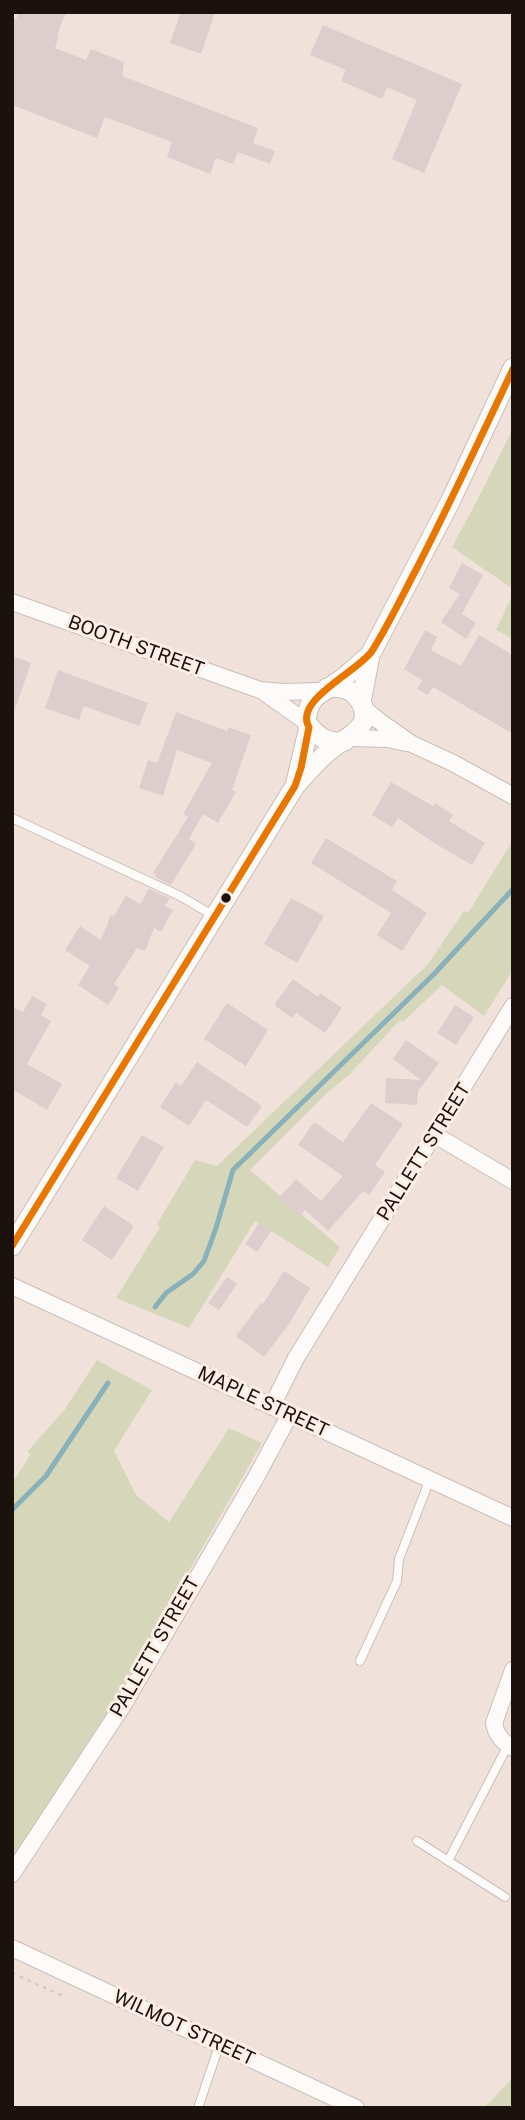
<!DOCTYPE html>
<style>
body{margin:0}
#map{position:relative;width:525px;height:2120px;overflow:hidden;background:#f0e2da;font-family:"Public Sans",sans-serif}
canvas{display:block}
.frame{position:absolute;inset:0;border:14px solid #1b120e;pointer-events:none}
</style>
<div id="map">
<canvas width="525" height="2120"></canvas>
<div class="frame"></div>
</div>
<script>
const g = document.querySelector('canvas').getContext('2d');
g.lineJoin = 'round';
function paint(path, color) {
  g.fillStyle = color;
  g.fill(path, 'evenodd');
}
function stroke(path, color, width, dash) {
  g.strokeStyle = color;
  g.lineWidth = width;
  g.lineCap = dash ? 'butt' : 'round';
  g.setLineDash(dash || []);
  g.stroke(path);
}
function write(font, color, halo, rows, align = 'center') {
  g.font = font + ' "Public Sans",sans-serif';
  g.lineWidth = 6;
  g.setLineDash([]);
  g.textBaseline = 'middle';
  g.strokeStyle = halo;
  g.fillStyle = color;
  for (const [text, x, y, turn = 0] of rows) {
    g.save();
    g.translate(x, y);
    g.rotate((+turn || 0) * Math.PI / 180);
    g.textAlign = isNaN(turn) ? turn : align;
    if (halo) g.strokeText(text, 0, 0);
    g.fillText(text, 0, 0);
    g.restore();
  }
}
paint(new Path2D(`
 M513 428V589L452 547 482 491Z
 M513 594V639L496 630Z
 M513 840V970L484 1016 442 985 403 1022 400 1020 349 1075 326 1094 250 1170 340 1247 328 1267 255 1221 189 1328 116 1298 160 1227 157 1224 195 1160 217 1166 428 964 464 911 468 913Z
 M97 1360 152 1390 114 1451 136 1495 169 1522 229 1428 262 1443 113 1704 12 1858V1478L15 1479 31 1454 27 1452 65 1409Z
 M513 2078V2108H484Z`), '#d6d7ba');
stroke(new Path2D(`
 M155 1307 166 1293 193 1274 204 1261 216 1228 233 1170 434 974 513 889
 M12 1510 46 1476 108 1383`), '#8ab0ba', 5);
paint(new Path2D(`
 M19 12H66L57 35 59 36 55 48 86 60 91 49 124 62 122 76 258 128 253 143 275 151 270 164 238 152 233 164 216 158 210 174 167 157 172 142 105 117 97 138 12 105V18L16 19Z
 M181 12H215L201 54 170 43Z
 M323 25 462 84 424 173 392 159 417 100 387 87 382 99 341 81 346 70 310 55Z
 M462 563 483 575 462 614 476 623 466 639 441 622 460 594 449 588Z
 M425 630 437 637 431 650 461 666 479 635 513 655V734L433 687 428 695 417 689 422 680 404 669Z
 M12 656 31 663 14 712 12 711Z
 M58 670 148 703 139 726 84 706 79 720 45 708Z
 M176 712 227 731 228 727 251 735 232 790 236 792 218 823 203 814 189 839 196 844 171 885 155 877 157 875 153 873 188 817 183 814 212 763 177 750 163 796 139 788 148 760 157 763Z
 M391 782 433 806 435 803 453 815 449 821 485 843 472 865 434 843 398 818 392 827 372 815Z
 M326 838 397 881 392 890 427 913 402 951 377 935 391 913 311 863Z
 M149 889 170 898 165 906 173 910 161 932 154 928 145 951 137 948 114 984 119 988 108 1005 78 985 90 966 65 950 80 926 101 940 111 915 114 916 126 896 140 904Z
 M291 898 324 916 297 963 264 944Z
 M293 979 318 997 320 993 342 1008 325 1033 296 1013 292 1018 274 1005Z
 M32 996 47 1004 41 1015 51 1021 27 1064 62 1084 47 1110 12 1089V1006L23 1012Z
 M227 1003 268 1030 246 1066 204 1039Z
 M455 1005 474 1017 456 1045 437 1033Z
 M406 1040 439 1063 418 1091 417 1105 385 1103 386 1078 421 1080 393 1059Z
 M197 1062 262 1106 247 1127 206 1100 189 1126 160 1107 176 1082 181 1086Z
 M371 1103 403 1124 375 1165 385 1172 369 1195 363 1191 328 1231 305 1210 300 1216 279 1198 296 1179 321 1201 343 1176 298 1145 314 1122 343 1142Z
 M142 1135 164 1147 138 1191 116 1178Z
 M104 1206 134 1226 112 1260 82 1240Z
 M259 1223 271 1231 257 1252 245 1244Z
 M284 1271 310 1288 289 1324 264 1357 236 1336 261 1303 263 1304Z
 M227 1277 237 1284 219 1310 208 1303Z`), '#ddcdcc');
const service = new Path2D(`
 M12 818 180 896 214 916
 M360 1661 397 1581 399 1559 430 1479
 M417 1841 505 1897
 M448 1861 508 1745
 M198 2108 219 2046`);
const minor = new Path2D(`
 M12 602 260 690 283 692 320 691
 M265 693 306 722
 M362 707 379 721 412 744 453 763 513 796
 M350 738 388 739 406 743
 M435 1135 513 1181
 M12 1286 513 1518
 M272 1406 296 1358 513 1006
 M513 1670 494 1723C496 1735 502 1742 513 1748
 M12 1874 125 1702 255 1479 290 1414
 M12 1948 356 2108`);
const tertiary = new Path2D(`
 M361 703 370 655 450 502 513 368
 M345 741C327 745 317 736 306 722 309 693 320 696 339 681 350 673 360 663 370 655
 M296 782 309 727
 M12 1246 295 786C306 774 317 761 329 751 345 737 380 726 357 697 350 688 338 686 327 688`);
stroke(service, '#c9beb8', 10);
stroke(minor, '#c9beb8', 18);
stroke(tertiary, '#c9beb8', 21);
stroke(new Path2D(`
 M12 1973 63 1996`), '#d0cbc9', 2.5, [3.5, 5]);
stroke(service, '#fdfbf9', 8);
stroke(minor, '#fdfbf9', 16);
stroke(tertiary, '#fdfbf9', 19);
stroke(new Path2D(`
 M12 1246 295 786 301 768 309 727C293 700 359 671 372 651 389 624 403 594 418 566 451 501 482 435 513 369`), '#e87701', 7);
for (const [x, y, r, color] of [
 [226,898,6,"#1b120e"]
]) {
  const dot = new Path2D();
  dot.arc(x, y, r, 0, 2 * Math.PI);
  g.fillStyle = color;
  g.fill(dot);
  stroke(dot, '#feeee6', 2.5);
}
write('19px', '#1b120e', '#feeee6', [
 ["BOOTH STREET",136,646,20],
 ["PALLETT STREET",424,1152,-58],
 ["MAPLE STREET",263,1402,25],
 ["PALLETT STREET",155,1647,-60],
 ["WILMOT STREET",184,2028,25]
]);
</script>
